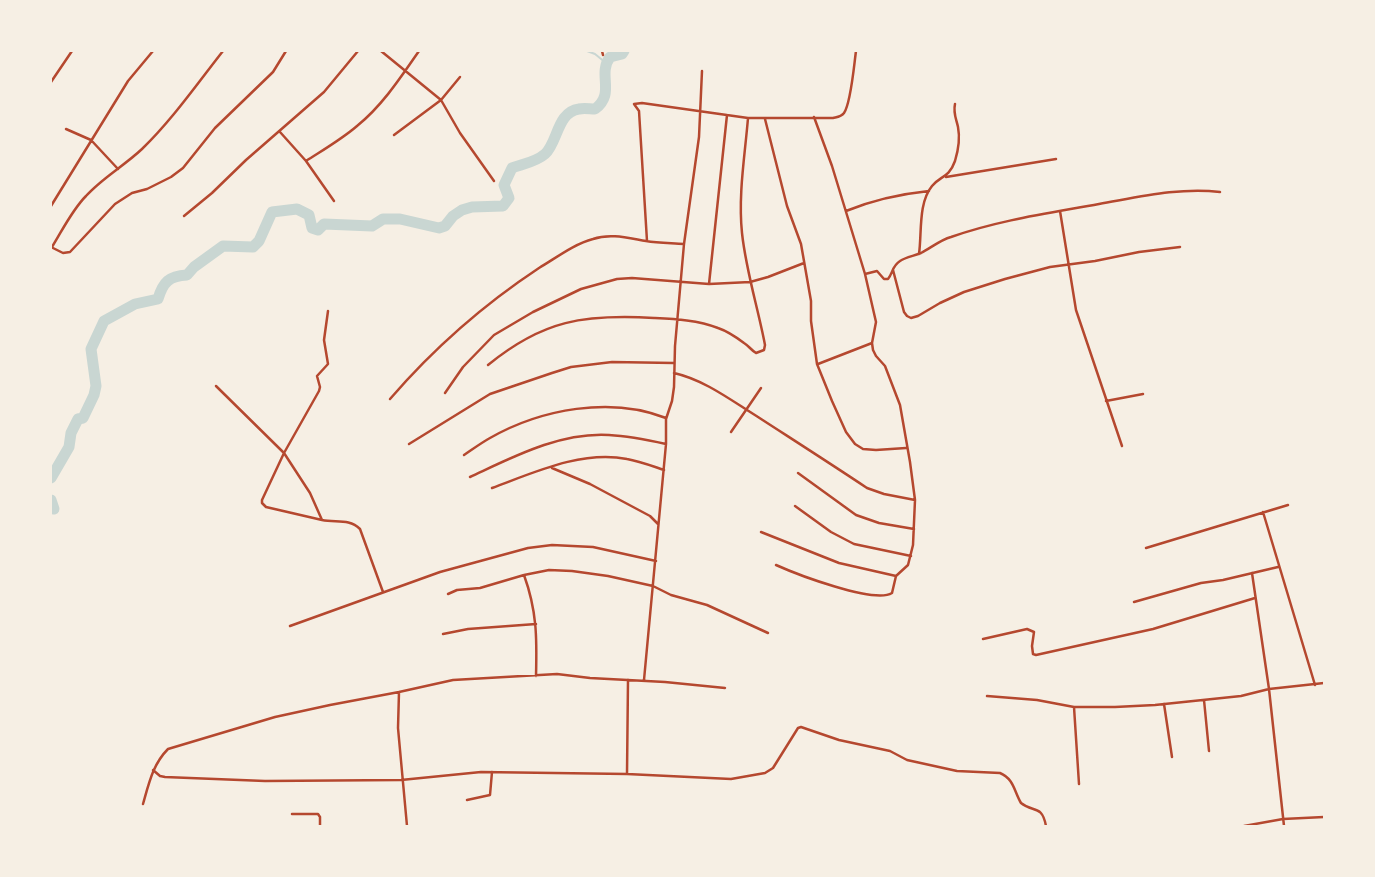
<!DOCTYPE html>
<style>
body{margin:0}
#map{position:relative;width:1375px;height:877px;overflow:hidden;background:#f6efe4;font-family:Inter,sans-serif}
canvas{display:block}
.frame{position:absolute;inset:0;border:52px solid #f6efe4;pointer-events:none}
</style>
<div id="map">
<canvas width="1375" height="877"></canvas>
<div class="frame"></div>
</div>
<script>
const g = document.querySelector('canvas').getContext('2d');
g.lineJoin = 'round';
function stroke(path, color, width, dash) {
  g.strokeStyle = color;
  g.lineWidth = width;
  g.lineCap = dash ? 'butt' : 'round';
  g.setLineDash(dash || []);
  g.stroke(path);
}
stroke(new Path2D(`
 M587 51 595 54 606 63`), '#c9d6d2', 2);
stroke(new Path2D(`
 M51 478 69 447 71 433 78 419 83 418 94 395 96 386 91 349 104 321 135 304 158 299C163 282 169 276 187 275L194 267 223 246 253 247 259 241 272 212 297 209 309 215 312 228 318 230 324 224 372 226 383 219H400L439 228 445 226 453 216 462 210 472 207 503 206 509 198 504 185 512 168C523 164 536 162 545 154 558 142 557 112 579 109 584 108 590 109 595 109 616 93 597 75 610 57L622 54 624 51
 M51 500 54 509`), '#c9d6d2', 11);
stroke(new Path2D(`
 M381 51 441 100 460 133 494 181
 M602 51 603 55
 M51 82 72 51
 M765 119 787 206 801 244 811 301V321L817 364 832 401 846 432 855 444 863 449 876 450 906 448
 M66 129 91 140 118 169
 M280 132 306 161 334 201
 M394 135 441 100 460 77
 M306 161C323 150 342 139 357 126 382 106 401 77 419 51
 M946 177 1056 159
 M51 206 128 81 153 51
 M846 211C873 200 900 194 929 191
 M1060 211 1076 310 1122 446
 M184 216 212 193 246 160 324 92 358 51
 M647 241 639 111 634 104 642 103 748 118H833C837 117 841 117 844 113 851 103 854 65 856 51
 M51 247 63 253 70 252 115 204 132 193 147 189 171 177 183 168 215 128 273 72 286 51
 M52 247C62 231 72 210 86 196 102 178 124 166 142 149 172 120 197 84 223 51
 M919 254C922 233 918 203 932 186 940 176 949 178 955 161 958 151 960 137 958 127 956 118 953 113 955 104
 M893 270 904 312 907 316 911 318 918 316 940 303 964 292 1005 279 1050 267 1095 261 1139 252 1180 247
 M865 274 877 271 884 279H888C893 273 892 266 900 261 906 257 914 256 921 253 931 248 940 240 951 237 999 220 1050 213 1099 204 1139 197 1180 187 1220 192
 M709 284 727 115
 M818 364 872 343
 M488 365C543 320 584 314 654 318 675 319 698 320 718 328 727 331 736 337 744 343 749 346 751 350 756 353L764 350 765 345C758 308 746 271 742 233 738 195 745 155 748 118
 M674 373C705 380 732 401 758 417 795 441 831 464 867 488L884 494 915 500
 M216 386 284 453 310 493 322 520C336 523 349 518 360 529L383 592
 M445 393 463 367 494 335 533 312 581 289 617 279 632 278 709 284 750 282 768 277 804 263
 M390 399C434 348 483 305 539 268 556 258 574 244 593 239 610 233 628 238 646 241 658 243 671 243 684 244
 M1106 401 1143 394
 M731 432 761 388
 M409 444 490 394 552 373 571 367 612 362 674 363
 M464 455C473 449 481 443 490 438 541 409 611 396 666 418
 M552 468 590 484 650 516 658 524
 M798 473 856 515 879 523 914 529
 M470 477C513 457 560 432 609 435 628 436 648 440 666 444
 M492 488C533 473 581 450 627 459 639 461 652 466 664 470
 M795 506 831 532 854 544 911 556
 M1263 512 1315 685
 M322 520 266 507 262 503V500L284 453 319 391 320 387 317 376 328 364 324 340 328 311
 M761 532 839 563 896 576
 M1146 548 1288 505
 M776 565C796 574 874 604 892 593L896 576 908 565 913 545 915 500 910 462 900 405 885 366 876 356 873 350 872 343 876 322 865 274 832 166 814 117
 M1252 573 1269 689 1284 826
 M524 575C537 611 537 638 536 676
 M448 594 457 590 480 588 524 575 549 570 572 571 608 576 653 586 671 595 707 605 768 633
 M1134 602 1201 583 1223 580 1278 567
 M290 626 440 572 528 548 552 545 593 547 656 561
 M443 634 468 629 536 624
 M983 639 1027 629 1034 632 1032 646 1033 654 1036 655 1153 629 1255 598
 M644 680 666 444V419L672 401 674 387 675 346 684 244 699 137 702 71
 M987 696 1037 700 1074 707H1115L1155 705 1241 696 1269 689 1324 683
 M1204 700 1209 751
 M1164 704 1172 757
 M1074 707 1079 784
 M153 770 160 776 165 777 265 781 401 780 481 772 627 774 731 779 765 773 773 768 798 728 801 727 839 740 890 751 907 760 957 771 1000 773C1014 779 1014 791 1021 803 1033 813 1042 804 1046 826
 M627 774 628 680
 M467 800 490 795 492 772
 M143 804C149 783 153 764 168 749L275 717 330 705 399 692
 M292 814H318L320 817V826
 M407 826 398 728 399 692 453 680 557 674 590 678 665 682 725 688
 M1244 826 1283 819 1324 817`), '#b5482f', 2.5);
</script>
